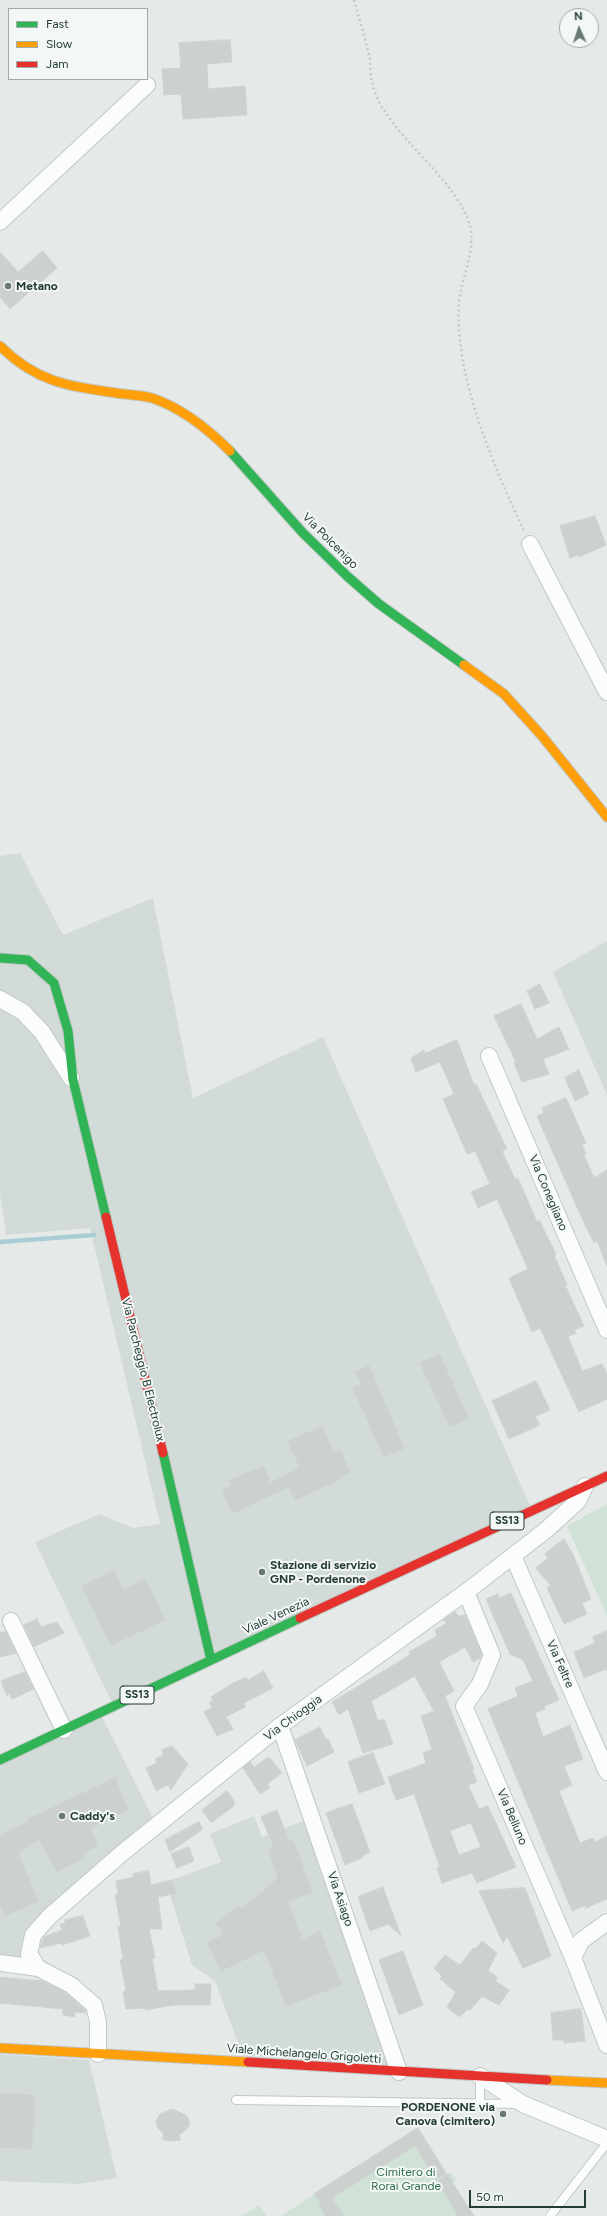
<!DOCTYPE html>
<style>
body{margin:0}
#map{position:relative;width:607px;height:2216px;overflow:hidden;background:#e5eae8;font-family:Figtree,sans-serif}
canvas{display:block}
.legend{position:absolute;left:8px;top:8px;width:140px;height:72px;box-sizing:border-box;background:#f3f8f6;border:1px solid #a0acaa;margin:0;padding:5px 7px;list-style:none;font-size:12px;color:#243b37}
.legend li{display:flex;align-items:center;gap:8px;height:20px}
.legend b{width:20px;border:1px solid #a0acaa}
.north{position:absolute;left:559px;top:8px;width:40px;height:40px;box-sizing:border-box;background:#f3f8f6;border:1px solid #a0acaa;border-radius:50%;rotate:357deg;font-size:11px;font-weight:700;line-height:16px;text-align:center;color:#243b37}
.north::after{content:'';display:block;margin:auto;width:14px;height:18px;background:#687875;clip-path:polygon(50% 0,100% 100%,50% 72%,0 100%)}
.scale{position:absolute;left:469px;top:2190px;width:117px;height:18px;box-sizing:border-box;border:2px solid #243b37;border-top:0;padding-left:5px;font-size:12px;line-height:14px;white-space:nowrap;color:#243b37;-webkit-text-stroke:3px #f3f8f6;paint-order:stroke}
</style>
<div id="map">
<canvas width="607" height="2216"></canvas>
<ul class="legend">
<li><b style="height:5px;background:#30b455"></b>Fast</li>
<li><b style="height:5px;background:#ff9f0a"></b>Slow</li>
<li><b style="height:5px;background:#e5322d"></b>Jam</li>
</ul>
<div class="north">N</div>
<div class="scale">50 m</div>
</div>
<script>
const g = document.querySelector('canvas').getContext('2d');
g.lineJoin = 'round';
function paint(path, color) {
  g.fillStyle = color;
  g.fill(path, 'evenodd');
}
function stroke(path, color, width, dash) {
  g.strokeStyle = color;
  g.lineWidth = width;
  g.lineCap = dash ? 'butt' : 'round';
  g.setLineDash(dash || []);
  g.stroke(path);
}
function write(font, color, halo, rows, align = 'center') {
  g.font = font + ' Figtree,sans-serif';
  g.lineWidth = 4;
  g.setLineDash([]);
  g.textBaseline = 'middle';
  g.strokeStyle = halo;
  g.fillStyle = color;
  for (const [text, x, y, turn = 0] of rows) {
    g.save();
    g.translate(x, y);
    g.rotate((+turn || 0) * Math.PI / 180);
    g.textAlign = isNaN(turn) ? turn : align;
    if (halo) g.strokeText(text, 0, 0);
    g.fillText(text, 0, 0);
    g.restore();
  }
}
paint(new Path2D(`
 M20 853 63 935 153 898 193 1098 323 1037 530 1506 112 1703 35 1542 99 1514 133 1528 160 1524 90 1228 6 1235 0 1194V856Z
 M607 941V1095L553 972Z
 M102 1717 155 1822 49 1912 28 1961 0 1958V1765Z
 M254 1816 262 1837 303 1821 388 2065 243 2056 215 1981 192 1965 166 1882 221 1862 210 1834Z
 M0 2054 89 2060 117 2178 78 2184 0 2181Z`), '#d3dbd8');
paint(new Path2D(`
 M607 1504V1616L567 1526Z
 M418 2128 447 2174 451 2172 456 2180 451 2184 474 2216H281Z
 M259 2205 267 2216H241Z`), '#d0e2d6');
stroke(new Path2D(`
 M0 1242 94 1235`), '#aaccd4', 4.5);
const building = new Path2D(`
 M230 40 232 62 207 64 208 89 245 86 247 115 183 119 181 94 164 95 162 69 181 68 179 43Z
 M43 251 57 268 10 309 0 297V252L18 272Z
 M595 516 606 545 579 557 578 555 570 558 560 526Z
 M540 984 549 1003 535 1009 527 991Z
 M521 1004 537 1039 559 1027 569 1049 543 1059 549 1074 522 1082 514 1063 516 1062 494 1016Z
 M457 1040 474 1085 476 1084 507 1149 502 1151 515 1179 518 1178 537 1222 539 1220 556 1254 554 1255 567 1285H565L584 1326 574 1330 576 1333 568 1336 582 1371 602 1364 607 1374V1399L579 1412 540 1328 532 1332 509 1278 528 1269 497 1199 478 1208 471 1192 490 1184 475 1151 467 1154 443 1099 454 1094 440 1062 416 1072 411 1058 424 1050 425 1053Z
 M579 1070 589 1094 575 1101 565 1078Z
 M566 1098 586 1143 582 1144 586 1154 584 1155 594 1178 607 1170V1266L597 1241 594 1243 580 1214 537 1116 544 1113 542 1108Z
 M440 1355 468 1418 450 1427 420 1363Z
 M369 1366 404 1448 384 1457 353 1388 362 1385 356 1372Z
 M536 1381 550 1410 535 1416 540 1425 509 1439 492 1401Z
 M322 1427 334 1453 340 1450 350 1472 338 1478 339 1480 295 1500 289 1487 233 1513 222 1490 232 1486 230 1480 264 1466 270 1483 300 1468 288 1441Z
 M564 1539 573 1554 591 1599 582 1603 587 1614 564 1624 547 1588 551 1586 536 1568 548 1558 545 1554Z
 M114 1571 123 1590 145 1579 165 1620 111 1645 82 1586Z
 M511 1593 559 1700 544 1706 545 1709 535 1713 543 1737 570 1725 583 1759 564 1766 572 1785 559 1791 580 1843 593 1838 595 1842 607 1836V1899L586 1908 585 1905 572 1911 488 1709 518 1696 515 1688 533 1681 523 1660 510 1654 486 1599 498 1594 499 1598Z
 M456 1612 458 1616 465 1615 482 1655 480 1658 473 1662 465 1647 439 1662 454 1691 445 1696 474 1769H472L477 1782 468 1785 479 1809 488 1806 516 1867 477 1883 472 1873 442 1883 437 1868 440 1867 414 1794 396 1800 388 1777 426 1763 423 1753 432 1749 421 1716 434 1711 415 1676 371 1701 378 1721 384 1719 393 1744 363 1753 348 1709 339 1715 332 1702 410 1655 409 1652 437 1636 435 1630 447 1623 443 1620ZM471 1823 481 1847 459 1855 450 1831Z
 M37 1619 41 1627 57 1622 64 1633 34 1647 24 1625Z
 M607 1631V1671L606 1669 584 1678 574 1652 595 1643 593 1637Z
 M6 1632 16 1653 0 1657V1633Z
 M264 1671 273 1688 244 1703 245 1707 226 1717 233 1729 217 1736 204 1712 212 1708 209 1703 213 1700 211 1697 230 1685 246 1677 248 1680Z
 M25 1672 34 1689 12 1699 9 1693 7 1696 1 1681Z
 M320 1727 326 1740 328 1739 334 1752 307 1766 295 1740Z
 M172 1746 188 1764 171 1790 168 1785 156 1791 146 1768 157 1763 155 1759 163 1755 162 1750Z
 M373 1753 385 1784 359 1793 348 1762Z
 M269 1757 282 1773 267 1784 270 1788 260 1794 243 1768 250 1762 254 1767Z
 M115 1778 128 1809 90 1829 98 1846 83 1853 85 1857 57 1872 39 1839 18 1853 38 1901 5 1916 0 1906V1835L30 1821 29 1819Z
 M227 1791 234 1801V1806L211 1823 202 1810Z
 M352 1804 370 1852 362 1856V1858L345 1865 326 1813Z
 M277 1810 289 1841 293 1840 312 1892 288 1901 302 1940 320 1931 341 1985 286 2006 264 1950 221 1971 207 1943 225 1934 216 1923 239 1905 242 1909 278 1878 268 1850 274 1847 261 1817Z
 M199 1822 203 1829 170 1852 165 1840Z
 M189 1847 194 1861 177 1868 171 1854Z
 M149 1871 151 1885 172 1880 176 1893 158 1897 162 1929H149L155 1958 152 1959 158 1991 195 1990V1984H211L210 2005H173L145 2010V2008L126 2009 123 1992 126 1991 120 1960 123 1959 118 1927H121L115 1895 118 1894 116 1881 134 1877 133 1874Z
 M383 1887 401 1936 388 1924 370 1931 358 1897Z
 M525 1888 551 1956 523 1968 507 1936 503 1943 479 1891Z
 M83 1916 90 1936 62 1945 61 1943 40 1948 44 1937 62 1930 60 1924 65 1923V1920Z
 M482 1941 497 1953 488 1970 498 1978 494 1980 509 1990 499 2005 482 1996 470 2010 468 2009 459 2017 447 2007 456 1992 440 1979 442 1976 434 1968 445 1955 460 1965 473 1948 475 1949Z
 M403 1951 423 2005 399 2015 379 1960Z
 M0 1977 42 1981 66 1993 85 2010 86 2013 75 2012V2017L63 2015V2009L0 2003Z
 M581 2009 585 2041 564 2043V2040H553L551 2013Z
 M0 2093 35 2095 32 2149 0 2147Z
 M173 2109 187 2116 190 2123 188 2128 179 2135 181 2140 169 2141 162 2139 164 2134 157 2127 156 2121 160 2114Z
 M418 2128 446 2173 436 2179 415 2146 332 2198 344 2216H326L319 2206 322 2204 314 2194Z
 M448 2174 452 2182 474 2216H458L438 2181Z`);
paint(building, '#ccd1cf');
stroke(building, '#ced3d1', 1);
const lane = new Path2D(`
 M236 2100 518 2104
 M480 2104V2077
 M550 2216 607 2143`);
const street = new Path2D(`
 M0 222 147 85
 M530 544 607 692
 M0 999 23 1012 42 1032 71 1078
 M489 1056 607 1330
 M513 1556 607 1772
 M466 1592 492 1655 480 1684 464 1706 573 1958 607 2045
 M11 1621 64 1730
 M280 1726 399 2072
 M573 1958 581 1941 607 1922
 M0 1963 38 1968 71 1985 94 2005 98 2022V2054
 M38 1968 29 1954 33 1935 50 1916 121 1854 280 1726 466 1592 545 1531 578 1501 585 1486
 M480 2076 523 2104 607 2139`);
const fast = new Path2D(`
 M230 451 302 532 347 576 379 604 464 665
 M0 958 28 960 54 983 68 1031 73 1080 106 1217
 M163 1453 211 1660
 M0 1760 300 1618`);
const slow = new Path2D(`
 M0 346C36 382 68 386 116 393 128 395 141 395 152 398 182 408 208 429 230 451
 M464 665 504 694 542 736 607 817
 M0 2048 248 2062
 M547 2080 607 2083`);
const jam = new Path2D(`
 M106 1217 163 1453
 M300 1618 607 1476
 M248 2062 547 2080`);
stroke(lane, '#c2c7c5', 10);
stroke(street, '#c2c7c5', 18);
stroke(fast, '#c0c7c5', 11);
stroke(slow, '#c0c7c5', 11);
stroke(jam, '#c0c7c5', 11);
stroke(new Path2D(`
 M354 0C359 18 365 37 369 55 371 64 370 74 372 82 374 91 379 103 384 110 406 146 460 187 470 226 476 252 461 278 459 303 454 376 494 467 524 531`), '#c2cac7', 2.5, [2, 3]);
stroke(lane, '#fbfcfc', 8);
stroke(street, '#fbfcfc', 16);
stroke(fast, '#30b455', 9);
stroke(slow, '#ff9f0a', 9);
stroke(jam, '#e5322d', 9);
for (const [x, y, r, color] of [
 [8,286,4,"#687875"],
 [262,1572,4,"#687875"],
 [62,1816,4,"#687875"],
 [503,2114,4,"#687875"]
]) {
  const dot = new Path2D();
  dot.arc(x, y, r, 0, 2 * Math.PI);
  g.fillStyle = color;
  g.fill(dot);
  stroke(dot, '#f3f8f6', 1.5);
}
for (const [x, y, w] of [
 [507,1521,34],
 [137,1695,34]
]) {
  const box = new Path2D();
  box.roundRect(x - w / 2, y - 9, w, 18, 3);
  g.fillStyle = '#f3f8f6';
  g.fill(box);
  stroke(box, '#243b37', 1);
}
write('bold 11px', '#243b37', null, [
 ["SS13",507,1521],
 ["SS13",137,1695]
]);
write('bold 12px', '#243b37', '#f3f8f6', [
 ["Metano",16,286],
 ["Stazione di servizio",270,1565],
 ["GNP - Pordenone",270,1579],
 ["Caddy's",70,1816],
 ["PORDENONE via",495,2107,"right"],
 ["Canova (cimitero)",495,2121,"right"]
], 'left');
write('12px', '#243b37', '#f3f8f6', [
 ["Via Polcenigo",330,541,45],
 ["Via Conegliano",548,1193,67],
 ["Via Parcheggio B Electrolux",143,1370,76],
 ["Viale Venezia",276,1616,-25],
 ["Via Feltre",560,1664,66],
 ["Via Chioggia",293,1718,-36],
 ["Via Belluno",512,1817,67],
 ["Via Asiago",340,1899,71],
 ["Viale Michelangelo Grigoletti",304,2054,4]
]);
write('12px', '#326f4d', '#f3f8f6', [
 ["Cimitero di",406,2172],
 ["Rorai Grande",406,2186]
]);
</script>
